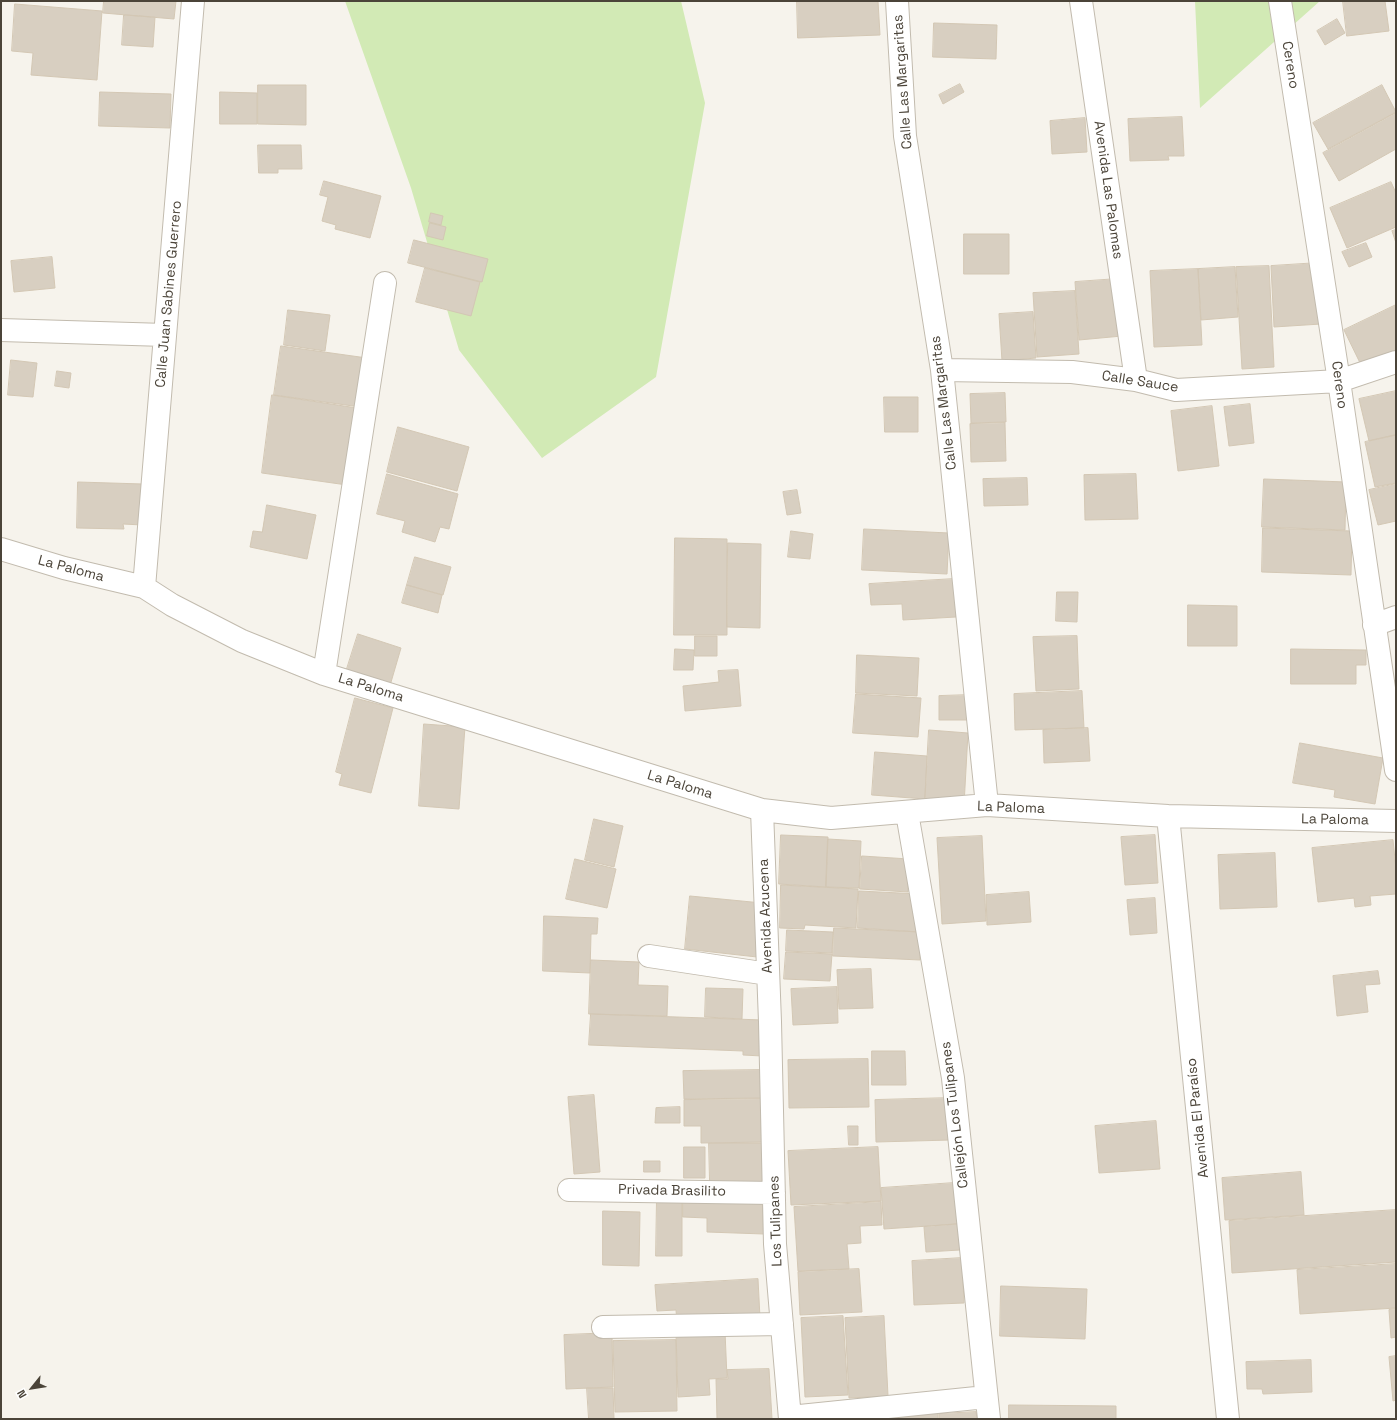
<!DOCTYPE html>
<meta charset="utf-8">
<style>
body{margin:0}
#map{position:relative;width:1397px;height:1420px;overflow:hidden;background:#f6f3ec;font-family:"Space Grotesk",sans-serif}
canvas{display:block}
.frame{position:absolute;inset:0;border:2px solid #4b4439;pointer-events:none}
.north{position:absolute;left:12px;top:1368px;width:40px;height:40px;-webkit-text-stroke:3px #fff;paint-order:stroke;rotate:240deg;font-size:11px;font-weight:700;line-height:16px;text-align:center;color:#4b4439}
.north::after{content:'';display:block;margin:auto;width:14px;height:18px;background:#4b4439;clip-path:polygon(50% 0,100% 100%,50% 72%,0 100%)}
</style>
<div id="map">
<canvas width="1397" height="1420"></canvas>
<div class="frame"></div>
<div class="north">N</div>
</div>
<script>
const g = document.querySelector('canvas').getContext('2d');
g.lineJoin = 'round';
function paint(path, color) {
  g.fillStyle = color;
  g.fill(path, 'evenodd');
}
function stroke(path, color, width, dash) {
  g.strokeStyle = color;
  g.lineWidth = width;
  g.lineCap = dash ? 'butt' : 'round';
  g.setLineDash(dash || []);
  g.stroke(path);
}
function write(font, color, halo, rows, align = 'center') {
  g.font = font + ' "Space Grotesk",sans-serif';
  g.lineWidth = 4;
  g.setLineDash([]);
  g.textBaseline = 'middle';
  g.strokeStyle = halo;
  g.fillStyle = color;
  for (const [text, x, y, turn = 0] of rows) {
    g.save();
    g.translate(x, y);
    g.rotate((+turn || 0) * Math.PI / 180);
    g.textAlign = isNaN(turn) ? turn : align;
    if (halo) g.strokeText(text, 0, 0);
    g.fillText(text, 0, 0);
    g.restore();
  }
}
paint(new Path2D(`
 M345 1H681L705 103 656 377 542 458 459 350 411 188Z
 M1195 1H1320L1200 108Z`), '#d2eab5');
const building = new Path2D(`
 M104 1H176L174 19 103 13Z
 M797 1H878L880 35 798 38Z
 M1343 1H1385L1389 31 1347 36Z
 M15 4 102 11 97 80 31 75 33 53 12 51Z
 M124 15 155 17 153 47 122 45Z
 M1337 19 1345 33 1325 45 1317 31Z
 M934 23 997 25 996 59 933 57Z
 M960 84 964 92 943 104 939 95Z
 M258 85H306V125L258 124Z
 M1382 85 1396 112 1328 149 1313 123Z
 M100 92 171 94 170 128 99 126Z
 M220 92 257 93V124H220Z
 M1396 113V149L1339 181 1323 153Z
 M1182 117 1184 156H1168L1169 160 1130 161 1128 119Z
 M1085 118 1087 152 1052 154 1050 121Z
 M258 145H301L302 169H278V173H259Z
 M324 181 381 196 370 238 335 229 336 225 322 221 328 197 320 195Z
 M1391 182 1396 193V227L1347 248 1330 208Z
 M431 213 443 216 441 225 429 222Z
 M430 223 446 227 443 240 427 236Z
 M1396 230V243L1392 231Z
 M964 234H1009V274H964Z
 M414 240 488 259 482 282 408 263Z
 M1366 243 1372 257 1349 267 1342 252Z
 M52 257 55 288 14 292 11 261Z
 M1318 263 1321 324 1274 327 1271 266Z
 M1269 266 1274 367 1242 369 1236 267Z
 M1235 267 1238 317 1201 320 1198 269Z
 M425 268 480 282 471 316 416 302Z
 M1198 269 1202 345 1154 347 1150 271Z
 M1117 279 1122 336 1079 340 1075 282Z
 M1075 291 1079 354 1037 357 1033 293Z
 M1396 305V353L1363 369 1344 330Z
 M288 310 330 315 325 351 284 345Z
 M1033 312 1036 358 1002 361 999 314Z
 M281 346 367 358 360 407 274 395Z
 M11 360 37 363 33 397 8 395Z
 M57 371 71 373 69 388 55 386Z
 M1396 391V435L1369 441 1359 399Z
 M1005 393 1006 422 971 423 970 394Z
 M272 395 357 408 347 485 262 473Z
 M884 397H918V432H885Z
 M1250 404 1254 443 1229 446 1224 407Z
 M1212 406 1219 466 1178 471 1171 411Z
 M1005 423 1006 461 971 462 970 424Z
 M398 427 469 447 457 491 387 472Z
 M1396 435V483L1375 487 1365 442Z
 M387 474 458 494 449 529 440 527 435 542 402 532 405 521 377 514Z
 M1136 474 1138 519 1085 520 1084 475Z
 M1027 478 1028 505 984 506 983 479Z
 M1264 479 1346 482 1345 530 1262 527Z
 M78 482 143 484 142 525 123 524 124 529 77 528Z
 M1396 484V521L1378 525 1369 490Z
 M797 490 801 513 787 515 783 492Z
 M267 505 316 515 307 559 250 547 253 531 262 532Z
 M1263 528 1352 531 1351 575 1262 572Z
 M864 529 949 533 947 574 862 570Z
 M791 531 813 534 810 559 788 557Z
 M675 538 727 539V635H674Z
 M728 543 761 544 760 628 727 627Z
 M415 557 451 567 443 595 407 585Z
 M954 579 956 617 903 620 902 604 871 605 869 584Z
 M407 585 442 595 438 613 402 603Z
 M1057 592H1078L1077 622 1056 621Z
 M1188 605 1237 606V646H1188Z
 M358 634 401 648 389 689 346 672Z
 M695 636H717V656H695Z
 M1077 636 1079 689 1036 691 1033 637Z
 M675 649 694 650 693 670H674Z
 M1291 649 1366 650V665H1356V684H1291Z
 M857 655 919 658 917 696 856 693Z
 M738 670 741 706 685 711 683 686 719 682 718 671Z
 M1082 691 1084 728 1015 730 1014 694Z
 M856 694 921 698 918 737 853 733Z
 M970 695V720H939V696Z
 M355 698 393 708 371 793 339 785 342 774 336 772Z
 M424 724 465 727 459 809 419 806Z
 M1088 728 1090 761 1044 763 1043 730Z
 M929 730 968 733 964 805 925 802Z
 M1300 743 1383 758 1375 804 1334 797 1335 790 1293 783Z
 M875 752 927 756 925 799 872 795Z
 M594 819 623 826 614 867 585 860Z
 M781 835 828 837 826 887 779 884Z
 M1155 835 1158 883 1125 885 1121 837Z
 M982 836 986 921 942 924 937 838Z
 M828 839 861 841 859 888 826 887Z
 M1393 840 1396 869V894L1370 896 1371 905 1355 907 1354 898 1318 902 1312 848Z
 M1275 853 1277 907 1220 909 1218 855Z
 M862 856 909 859 908 892 860 889Z
 M575 859 616 869 607 908 566 899Z
 M781 885 858 889 856 928 805 925 804 929 780 928Z
 M859 891 920 894 919 932 858 928Z
 M1029 892 1031 922 987 925 986 895Z
 M690 896 762 903 757 957 685 949Z
 M1155 898 1157 933 1130 935 1127 900Z
 M544 916 598 918 597 934H591L590 973 543 971Z
 M834 928 921 932 920 960 833 956Z
 M787 930 833 932 832 953 786 951Z
 M786 952 832 954 830 981 784 979Z
 M591 960 639 962 638 985 668 986 667 1016 589 1014Z
 M871 969 873 1008 839 1009 837 970Z
 M1378 971 1380 984 1365 985 1368 1012 1337 1016 1333 976Z
 M837 987 838 1023 793 1025 791 989Z
 M706 988 743 989 742 1019 705 1017Z
 M591 1014 763 1020 762 1056 743 1055V1051L589 1045Z
 M872 1051H905L906 1085H872Z
 M868 1059 869 1107 789 1108 788 1060Z
 M762 1070 763 1098 684 1099 683 1071Z
 M594 1095 600 1172 574 1174 568 1097Z
 M950 1098 951 1140 876 1142 875 1100Z
 M765 1099 766 1142 701 1143V1126H684V1100Z
 M680 1107V1123H655L656 1108Z
 M1156 1121 1160 1169 1099 1173 1095 1126Z
 M848 1126H858V1145H849Z
 M709 1143H765V1182H710Z
 M684 1147H705V1178H684Z
 M878 1147 881 1201 791 1205 788 1151Z
 M644 1161H660V1172H644Z
 M1301 1172 1304 1215 1225 1220 1222 1178Z
 M954 1183 958 1224 884 1229 881 1188Z
 M683 1192 765 1194 764 1234 707 1232V1218L683 1217Z
 M657 1196H682V1256H656Z
 M881 1202 882 1225 860 1226 861 1243 847 1244 849 1269 798 1271 794 1207Z
 M1396 1210V1262L1232 1273 1229 1221Z
 M603 1211 640 1212 639 1266 603 1265Z
 M959 1224 960 1250 926 1252 924 1227Z
 M962 1258 964 1303 914 1305 912 1261Z
 M1396 1264V1308L1300 1314 1297 1270Z
 M859 1269 862 1312 800 1315 798 1272Z
 M758 1279 760 1318 677 1323 676 1310 657 1311 655 1285Z
 M1001 1286 1087 1289 1085 1339 1000 1336Z
 M1396 1309V1337L1391 1338 1389 1310Z
 M843 1316 848 1395 805 1397 801 1318Z
 M884 1316 888 1396 849 1398 845 1318Z
 M725 1331 727 1378 709 1379 710 1395 678 1397 676 1333Z
 M612 1333 613 1387 566 1389 564 1335Z
 M676 1340 677 1411 615 1412 613 1341Z
 M1396 1356V1400L1393 1401 1389 1357Z
 M1311 1360 1312 1392 1263 1394 1262 1389H1247L1246 1362Z
 M769 1369 772 1419H717L716 1379H728L727 1370Z
 M587 1388H613L614 1419H589Z
 M1009 1405 1116 1406V1419H1009Z
 M976 1412 977 1419H939V1414Z
 M938 1413V1419H893L892 1416Z`);
paint(building, '#d8cfc1');
stroke(building, '#d3c7b4', 1);
const minor = new Path2D(`
 M897 1 905 136 942 370 987 805
 M1081 1 1136 380
 M1280 1 1339 381 1396 770
 M1 330 165 335
 M942 370 1072 372 1136 380 1176 390 1339 381 1396 362
 M1 549 64 568 144 587 172 605 242 641 324 674 762 810 831 818 987 805 1168 816 1396 821
 M144 587 193 1
 M1374 625 1396 617
 M324 674 385 283
 M762 810 770 1022 775 1244 790 1419
 M907 813 953 1078 989 1419
 M1168 816 1228 1419
 M649 956 768 974
 M569 1190 774 1193
 M603 1327 782 1324
 M790 1417 986 1397`);
stroke(minor, '#c2bbae', 24);
stroke(minor, '#fff', 22);
write('14px', '#4b4439', '#fff', [
 ["Cereno",1290,65,81],
 ["Calle Las Margaritas",903,82,-94],
 ["Avenida Las Palomas",1108,190,82],
 ["Calle Juan Sabines Guerrero",169,294,-85],
 ["Calle Sauce",1140,382,9],
 ["Cereno",1339,385,82],
 ["Calle Las Margaritas",944,403,-97],
 ["La Paloma",71,569,15],
 ["La Paloma",371,688,17],
 ["La Paloma",680,785,17],
 ["La Paloma",1011,808,2],
 ["La Paloma",1335,820,1],
 ["Avenida Azucena",766,916,-92],
 ["Callejón Los Tulipanes",955,1115,-97],
 ["Avenida El Paraíso",1198,1118,-96],
 ["Privada Brasilito",672,1191,1],
 ["Los Tulipanes",776,1221,-92]
]);
</script>
